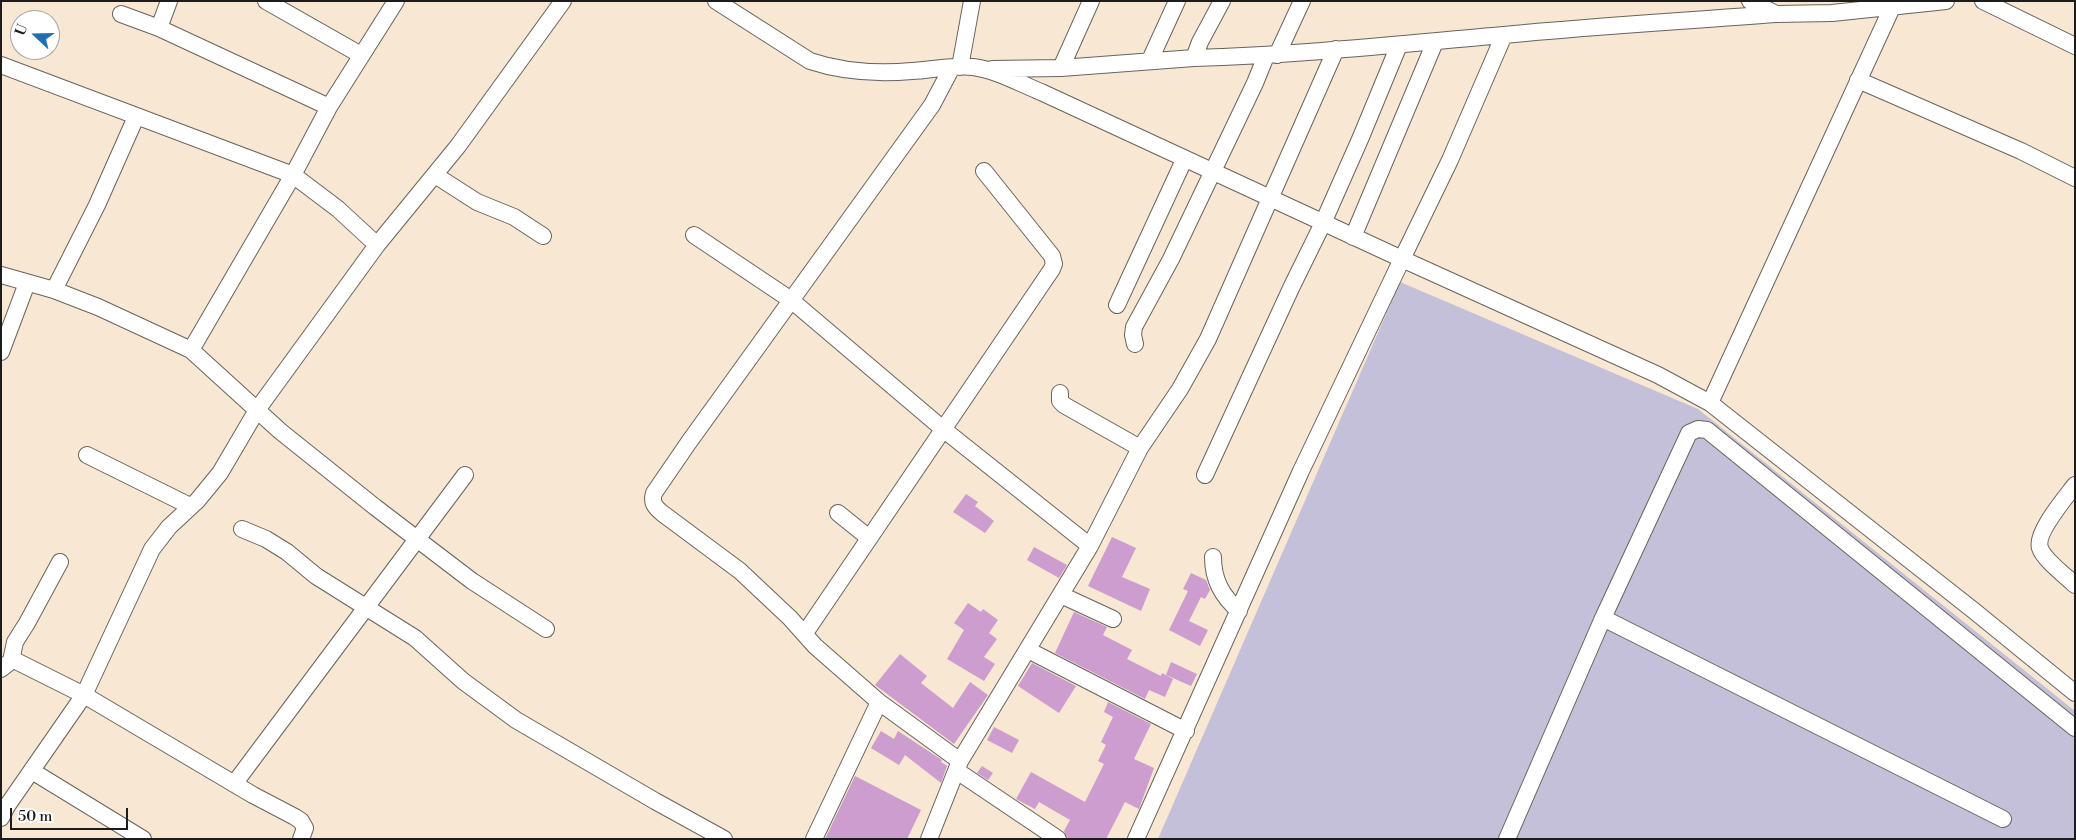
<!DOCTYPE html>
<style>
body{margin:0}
#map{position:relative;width:2076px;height:840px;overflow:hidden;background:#f7e7d3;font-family:"Libre Bodoni",serif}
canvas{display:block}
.frame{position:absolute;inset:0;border:2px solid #1c1c1c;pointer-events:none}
.north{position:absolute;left:10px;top:10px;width:50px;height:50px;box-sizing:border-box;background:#fff;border:1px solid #a4a4a4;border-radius:50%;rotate:291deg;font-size:14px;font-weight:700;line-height:20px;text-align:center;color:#1c1c1c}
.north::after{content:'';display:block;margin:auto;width:18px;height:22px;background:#1f6fb2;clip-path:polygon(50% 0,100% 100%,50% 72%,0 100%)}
.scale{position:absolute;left:10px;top:808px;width:118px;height:22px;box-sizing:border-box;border:2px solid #1c1c1c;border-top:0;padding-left:6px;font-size:15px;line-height:18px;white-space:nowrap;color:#1c1c1c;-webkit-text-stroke:4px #fff;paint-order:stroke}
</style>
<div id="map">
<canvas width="2076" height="840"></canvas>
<div class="frame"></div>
<div class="north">U</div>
<div class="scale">50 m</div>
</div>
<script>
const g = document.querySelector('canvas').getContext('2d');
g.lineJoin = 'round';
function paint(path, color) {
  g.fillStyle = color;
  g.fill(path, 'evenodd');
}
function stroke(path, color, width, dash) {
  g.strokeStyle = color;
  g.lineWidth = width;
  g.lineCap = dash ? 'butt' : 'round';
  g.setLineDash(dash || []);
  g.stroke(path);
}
paint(new Path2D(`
 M1400 282 1698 409 2075 711V839H1158Z`), '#c5c0da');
paint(new Path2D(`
 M966 494 978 502 975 506 994 521 985 533 953 512Z
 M1112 537 1136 548 1122 577 1150 589 1141 611 1088 586Z
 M1034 547 1067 565 1059 578 1027 560Z
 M1191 573 1206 580 1210 590 1205 599 1201 597 1189 621 1208 630 1200 646 1169 630 1188 591 1183 589Z
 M968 603 981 612 983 609 998 620 989 633 997 639 984 657 995 664 984 681 947 659 964 630 954 623Z
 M1074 612 1107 627 1103 635 1132 650 1127 659 1161 676 1162 673 1173 679 1165 697 1149 690 1145 699 1055 653Z
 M900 654 927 676 921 683 953 708 970 682 988 695 954 744 875 685Z
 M1171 662 1197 674 1191 686 1166 675Z
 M1032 663 1076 686 1059 713 1018 686Z
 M1108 702 1151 724 1134 759 1154 768 1139 809 1125 802 1106 839H1068L1064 831 1070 820 1039 802 1035 809 1016 799 1031 772 1085 802 1104 764 1098 761 1106 745 1101 742 1113 717 1104 712Z
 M994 727 1019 740 1012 753 987 740Z
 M881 731 894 739 898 731 942 760 941 762 947 766 941 783 905 755 899 765 871 748Z
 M982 766 993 773 988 780 977 773Z
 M855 776 921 810 907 839H825Z`), '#cc9dce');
const minor = new Path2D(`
 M266 1 361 55
 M716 1 810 61C843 72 877 74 912 71 931 70 953 65 973 67 996 70 1019 83 1041 92L1402 259 1301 471 1136 839
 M1750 1 1776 14 1832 13 1946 1
 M1983 1 2075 46
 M121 14 159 28 329 107
 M159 28 169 1
 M1504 35 1450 160 1402 259 1658 375 1710 403 1973 610 2075 693
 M1277 55 1302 1
 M1194 58C1298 55 1401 44 1504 35 1594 26 1685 21 1776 14
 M1150 60 1177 1
 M1 65 293 175 338 209 377 245
 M960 67 972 1
 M1061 68 1091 1
 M951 69 932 105 689 442 654 493C651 503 655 507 662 513L740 571 790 618 815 646 879 702 960 761
 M992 69 1061 68 1194 58 1200 42 1222 1
 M1858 80 2021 151 2075 178
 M435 175 477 202 514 217 543 236
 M694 235 791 300 943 429 1090 546 960 761 929 839
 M1353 237 1435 42
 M1 275 54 290 98 307 191 350 280 431 375 507 472 581 546 629
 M54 290 97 205 136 117
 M1117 305 1184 160
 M1135 344 1133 335 1134 327 1171 259 1255 83 1266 56
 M191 350 293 175 329 107 396 1
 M1 352 27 283
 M1060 393V401L1064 405 1140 448
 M1710 403 1895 1
 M87 455 190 506
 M1205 475 1292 286 1323 223 1361 137 1399 45
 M2075 485C2066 497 2035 533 2040 548 2044 560 2066 576 2075 585
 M838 513 869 538
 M242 529 266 539 287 552 316 576 415 638 463 681 516 720 655 801 724 839
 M1090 546 1140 448 1180 389 1208 339 1336 49
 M1213 557C1213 580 1222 596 1239 611
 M1061 595 1113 619
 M1603 618 2003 819
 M805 633 1052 269 1054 264 1052 256 984 171
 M1028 650 1186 731
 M11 661 15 642 27 623 60 562
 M1 669 11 661H16L84 695 253 795 295 817 301 821 305 828 301 839
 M32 771 143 839
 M957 771 1058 839
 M234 784 465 475
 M1 818 7 806 84 695 152 549 169 527 197 501 220 473 257 410 377 245 458 146 563 1
 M814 839 879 702
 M1507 839 1603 618 1689 433 1698 429 1707 430 2075 728`);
stroke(minor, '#69635c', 18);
stroke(minor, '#fff', 16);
</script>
